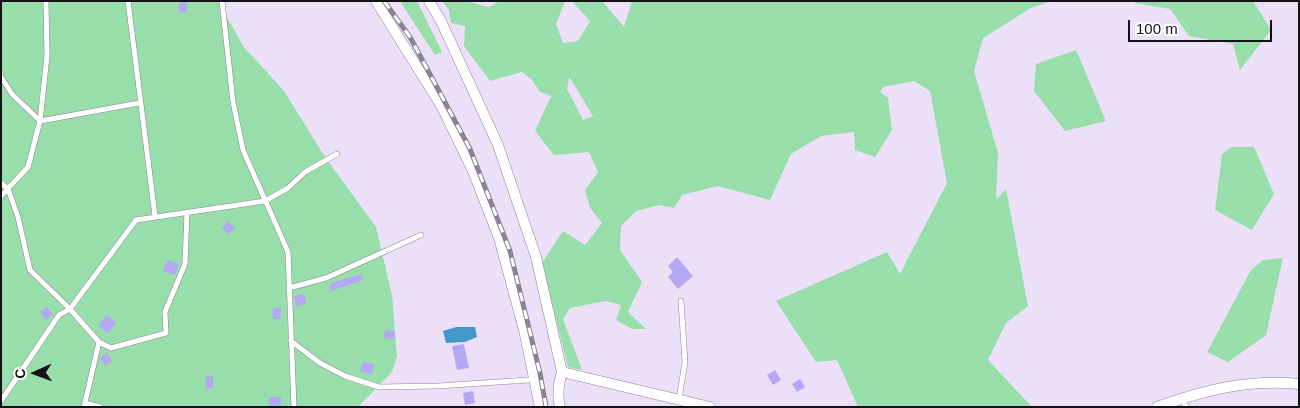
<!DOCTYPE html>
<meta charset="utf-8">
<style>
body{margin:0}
#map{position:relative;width:1300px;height:408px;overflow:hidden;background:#ece0f8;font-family:Arial,sans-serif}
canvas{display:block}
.frame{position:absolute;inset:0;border:2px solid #151119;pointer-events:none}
.north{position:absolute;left:10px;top:348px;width:50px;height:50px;-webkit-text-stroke:4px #fff;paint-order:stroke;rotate:268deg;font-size:14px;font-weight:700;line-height:20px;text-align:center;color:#151119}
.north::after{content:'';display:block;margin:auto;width:18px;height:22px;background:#151119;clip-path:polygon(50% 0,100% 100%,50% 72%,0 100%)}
.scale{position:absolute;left:1128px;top:20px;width:144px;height:22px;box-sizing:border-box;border:2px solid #151119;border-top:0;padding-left:6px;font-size:15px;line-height:18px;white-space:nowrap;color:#151119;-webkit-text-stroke:4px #fff;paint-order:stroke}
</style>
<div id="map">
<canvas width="1300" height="408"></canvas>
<div class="frame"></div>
<div class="north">С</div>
<div class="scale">100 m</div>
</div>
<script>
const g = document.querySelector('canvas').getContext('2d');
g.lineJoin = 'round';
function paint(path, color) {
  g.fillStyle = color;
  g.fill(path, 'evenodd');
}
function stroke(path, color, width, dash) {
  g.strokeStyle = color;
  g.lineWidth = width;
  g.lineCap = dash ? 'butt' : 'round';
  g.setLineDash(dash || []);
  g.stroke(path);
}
paint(new Path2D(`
 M1 1H218L243 46 284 91 325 157 376 227 392 295 397 356 392 372 358 407H1Z
 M400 1H417L442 52 435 55Z
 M442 1H466L489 7 499 1H565L556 24 563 43 578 41 590 21 572 1H602L624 27 632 1H1051L1031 8 983 38 974 71 998 153 996 200 1006 189 1028 306 1006 323 988 360 1032 407H858L837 360 816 362 776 301 887 252 900 274 947 183 930 91 914 81 883 87 880 92 888 98 892 130 875 157 855 150 854 132 821 136 791 154 770 200 718 186 682 195 674 208 659 205 636 211 621 226 620 250 642 282 628 312 646 329H632L616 320 621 305 606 301 570 308 563 319 582 370 568 367 542 263 563 231 585 245 602 223 590 208 585 190 598 172 589 152 554 155 535 131 551 96 540 92 532 80 522 72 490 81 464 46 465 26 451 23 449 10ZM569 78H570L593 116 583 120 567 89Z
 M1135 1H1253L1271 30 1240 70 1233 44 1189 36 1170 9 1135 3Z
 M1076 50 1106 121 1065 131 1034 91 1036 64Z
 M1232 147H1254L1274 194 1252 230 1215 210 1222 154Z
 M1283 258 1266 335 1228 362 1207 352 1251 270 1263 260Z`), '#98deaa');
paint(new Path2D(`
 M456 327H475L477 337 465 342 446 343 443 331Z`), '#4398c9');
paint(new Path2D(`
 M187 2V12L179 13V3Z
 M229 221 235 229 228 234 222 227Z
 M677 257 693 276 678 289 668 277 673 272 668 266Z
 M167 260 179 264 175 275 163 271Z
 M361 274 363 280 331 291 329 284Z
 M304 294 306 304 296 306 294 296Z
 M47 307 53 314 46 320 40 312Z
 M273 308H281L280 319H273Z
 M106 315 116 322 108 333 98 326Z
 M385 330 395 331 394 339 384 338Z
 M464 344 469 368 457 370 452 346Z
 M107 353 112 361 105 366 100 357Z
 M363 362 374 364 372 374 360 372Z
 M775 370 781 380 773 385 767 375Z
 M213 376V388H206L205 377Z
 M800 379 805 387 797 392 792 384Z
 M473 391 475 403 465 405 463 393Z
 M269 397H281V405L269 406Z`), '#b4a8f5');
const lane = new Path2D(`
 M128 1 155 216
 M222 1 233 102 243 150 288 252 294 407
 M1 77 12 94 40 121 139 103
 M1 183 8 189 18 217 30 270 70 309 99 342 84 407
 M1 196 28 167 40 121 47 56 46 1
 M289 288 326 278 421 235
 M291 341 320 363 345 376 379 387 438 386 528 380
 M99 342 111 348 166 333 165 312 185 264 187 212
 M679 399 685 362 681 301
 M1181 399 1187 407
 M1 401 59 315 70 309 136 220 265 201 288 188 305 172 337 154
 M85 403 100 407`);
const street = new Path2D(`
 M376 1 442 107 473 171 499 238 524 330 540 407
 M429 1 441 21 498 145 536 257 562 372 710 407
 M560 407C557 394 558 384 562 372
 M1157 407C1205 390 1247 379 1299 384`);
stroke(lane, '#8e8398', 6);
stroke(street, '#8e8398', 11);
stroke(lane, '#fff', 5);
stroke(street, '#fff', 10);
const rail = new Path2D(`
 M384 1 410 37 470 149 510 251 540 373 546 407`);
stroke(rail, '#8b8293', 5);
stroke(rail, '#fff', 3, [9]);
</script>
